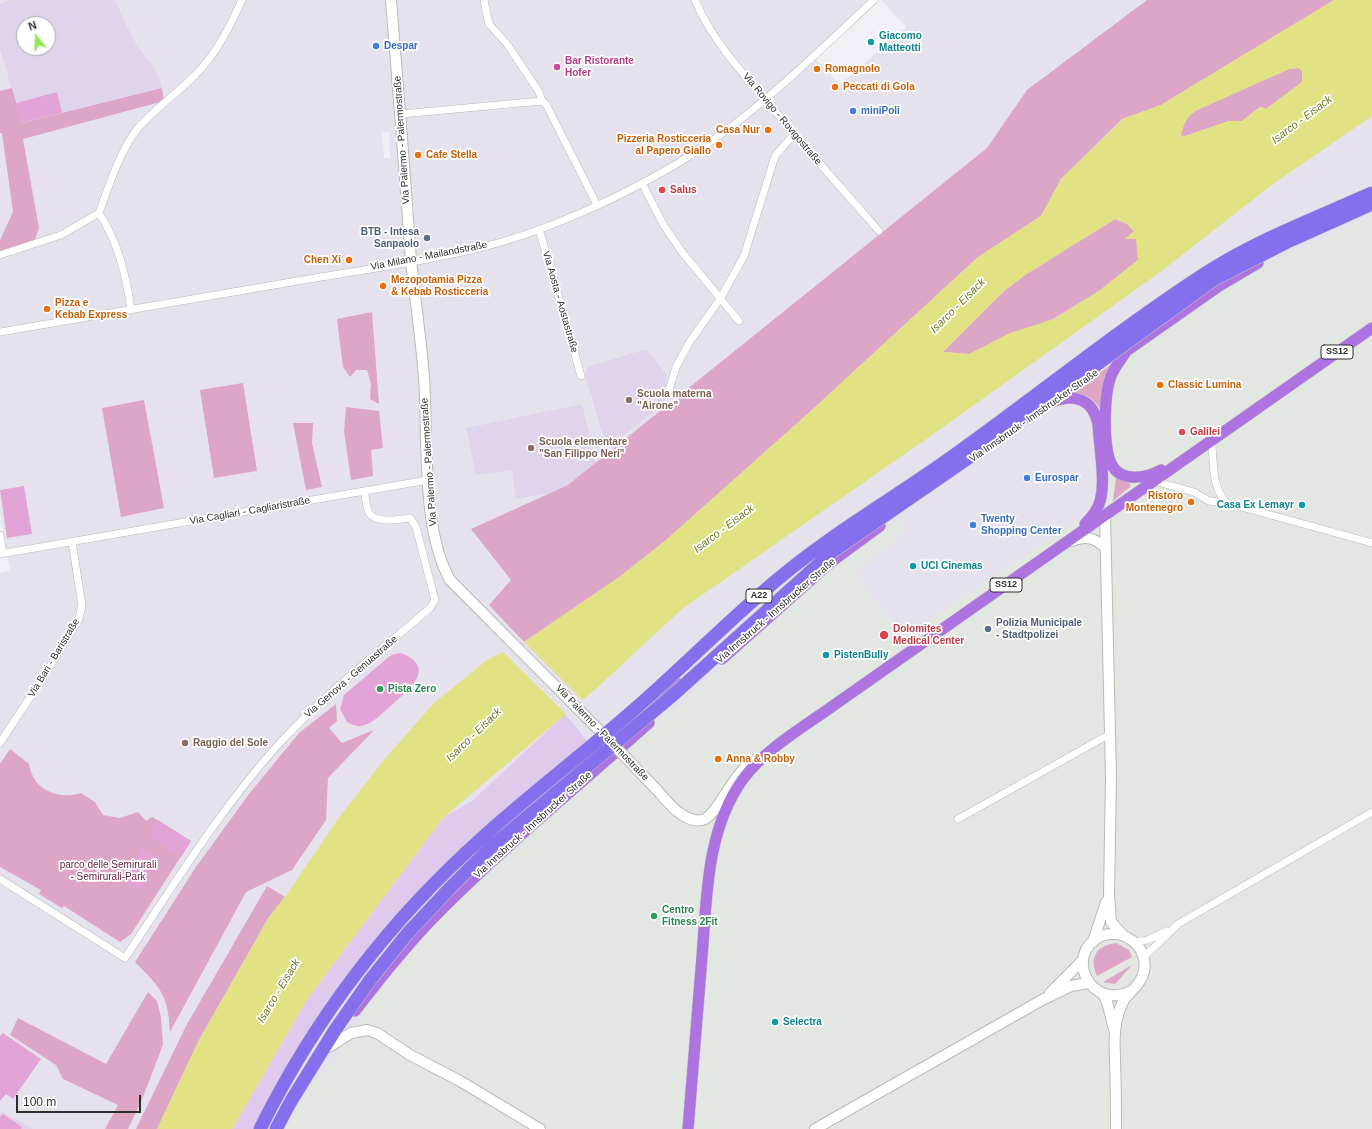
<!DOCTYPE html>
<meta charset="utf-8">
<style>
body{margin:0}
#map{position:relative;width:1372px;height:1129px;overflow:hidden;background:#e6e2ed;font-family:Helvetica,sans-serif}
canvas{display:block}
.north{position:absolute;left:16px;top:16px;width:40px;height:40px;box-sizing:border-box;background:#fff;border:1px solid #ababab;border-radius:50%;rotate:341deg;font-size:11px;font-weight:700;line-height:16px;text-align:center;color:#2e2e2e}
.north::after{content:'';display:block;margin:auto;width:14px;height:18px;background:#94e657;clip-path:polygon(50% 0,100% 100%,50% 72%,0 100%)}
.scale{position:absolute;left:16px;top:1095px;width:125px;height:18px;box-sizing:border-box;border:2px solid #2e2e2e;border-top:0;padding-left:5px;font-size:12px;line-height:14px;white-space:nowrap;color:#2e2e2e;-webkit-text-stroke:3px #fff;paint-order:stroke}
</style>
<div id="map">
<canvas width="1372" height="1129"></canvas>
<div class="north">N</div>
<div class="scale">100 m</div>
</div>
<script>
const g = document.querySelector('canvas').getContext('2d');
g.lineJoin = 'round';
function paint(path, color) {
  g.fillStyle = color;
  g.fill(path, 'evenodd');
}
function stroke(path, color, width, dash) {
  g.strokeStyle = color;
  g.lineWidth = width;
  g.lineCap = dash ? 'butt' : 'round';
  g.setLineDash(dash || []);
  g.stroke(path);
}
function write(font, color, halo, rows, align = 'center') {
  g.font = font + ' Helvetica,sans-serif';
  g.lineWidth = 3.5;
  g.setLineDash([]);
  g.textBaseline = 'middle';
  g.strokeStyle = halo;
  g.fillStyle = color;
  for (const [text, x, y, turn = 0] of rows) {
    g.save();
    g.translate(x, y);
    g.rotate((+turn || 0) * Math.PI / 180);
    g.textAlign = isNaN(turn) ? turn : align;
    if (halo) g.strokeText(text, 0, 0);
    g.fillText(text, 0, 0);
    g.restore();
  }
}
paint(new Path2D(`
 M1372 216V1129H286L312 1084 340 1052 355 1038 363 1009 442 914 552 813 694 692 820 579 900 518 908 529 855 573 903 637 1086 514 1098 488 1100 459 1091 411 1070 398 1133 349 1181 316 1260 267Z`), '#e2e7e2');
paint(new Path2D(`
 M11 0H115L133 39 159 76 162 88 62 113 57 92 16 103 0 49V4ZM24 24H48V48H24Z
 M646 349 667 375 664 403 607 449 585 375 588 367Z
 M582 404 597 467 567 490 516 499 512 470 476 475 466 428Z
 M2 1111 33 1129H0V1114Z`), '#dfd4ec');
paint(new Path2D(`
 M1147 0H1334L1161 105 1122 119 1061 179 1041 216 978 257 812 410 665 541 618 578 524 642 489 605 511 580 471 529 568 485 987 148 1027 90Z
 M1299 68 1302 71V82L1266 109 1260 107 1242 121H1229L1182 137 1181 134C1184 123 1187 116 1197 110L1289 69Z
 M12 88 22 123 162 88 164 101 23 139 39 228 34 242 0 252V240L13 212 2 133H0V91Z
 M1115 219 1127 224 1134 231 1126 239H1137L1138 260 1099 291 1053 319 969 354 943 352 1004 291 1025 275Z
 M372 312 379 404 370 399 371 384 367 370H356L350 377 343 367 337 319Z
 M1116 361 1102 411C1093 398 1087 394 1072 393Z
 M243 383 257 471 214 478 200 390Z
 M144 400 164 508 121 517 102 408Z
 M346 407 379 411 383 448 371 450 373 476 351 480 344 431Z
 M293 423H313L312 443 322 487 306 490Z
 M1116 478 1129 483 1131 486 1113 501Z
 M336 704 337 721 329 728 342 743 374 730 328 778 326 820 292 870 246 892 170 1032C168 995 161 988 135 962L196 867 249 794 299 733Z
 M10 749 29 764C33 790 58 800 81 793L95 802 103 815 120 818 138 812 146 821 152 817 191 841 131 934 120 942 64 906 62 908 39 894 41 890 0 867V764Z
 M267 886 285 897 269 917 199 1040 157 1129H136L186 1026Z
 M1116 943 1129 950 1132 957 1097 976C1089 957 1096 946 1116 943Z
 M1132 965 1115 984 1103 982Z
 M148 992 157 1001 161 1017 163 1045 141 1102 128 1129H105L118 1105 63 1079 56 1065 10 1035 18 1018 106 1064Z`), '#dda6c6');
paint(new Path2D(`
 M565 714 588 742 478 836 322 1015 269 1097 253 1129H232L308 998 444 817 472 801Z`), '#dfcaee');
paint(new Path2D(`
 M57 92 62 113 21 123 16 103Z
 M24 486 32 534 7 538 0 490Z
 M401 653C437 668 410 688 394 703 384 711 374 724 361 726 356 727 351 724 347 722L340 709 344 695 391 655Z
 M158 820 191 841 181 857 148 836Z
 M143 848 160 858 139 890 123 879Z
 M3 1033 41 1059 13 1099 6 1094 0 1101V1036Z
 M3 1114 22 1127 21 1129H0V1117Z`), '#e2a3d7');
paint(new Path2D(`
 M874 0H881L906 27 840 85 813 56Z
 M382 132H389L390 158H384Z
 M0 512 10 571 0 573Z`), '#f2f0f6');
paint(new Path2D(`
 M1334 0H1372V116L1273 184 1159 273 935 433 682 609 598 687 444 817 308 998 232 1129H157L199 1040 269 917 285 897 340 816 383 761 434 703 487 660 524 642 618 578 665 541 812 410 978 257 1041 216 1061 179 1123 119 1161 105ZM1299 68 1302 71V82L1266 109 1260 107 1242 121H1229L1182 137 1181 134C1184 123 1187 116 1197 110L1289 69ZM1115 219 1127 224 1134 231 1125 239H1136L1138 260 1099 291 1054 319 1010 333 969 354 943 352 1004 291 1025 275Z`), '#e0e283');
paint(new Path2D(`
 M522 640 584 702 567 715 502 651Z`), '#e6e2ed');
const street = new Path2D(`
 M484 0 489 24 507 44 539 92 542 101
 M695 0C711 38 738 68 765 99 802 144 841 188 879 231
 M401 114 542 101 546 104 597 205
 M642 183 663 224 682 252 739 321
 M99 213C118 242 126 275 131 309
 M539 229 581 376
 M0 255 61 235 99 213C109 186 118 156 135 132 152 110 176 95 195 75 216 55 230 26 242 0
 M0 332C93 316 187 300 280 284 346 272 414 264 479 248 541 233 611 202 666 170 744 126 809 60 874 0
 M669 390 676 367 689 343 720 299 744 256 775 156 794 134
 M1211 440C1215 462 1210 486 1227 503
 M1154 481 1194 492 1209 501 1227 503 1372 543
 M0 535 3 554
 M0 554 428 480
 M0 743 44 676 79 619 82 605 72 542
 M958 819 1110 734
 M0 879 125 958C173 886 219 811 277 746 323 695 378 653 430 608L435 600 416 527 410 518C399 519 377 524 369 513 366 508 366 497 364 491
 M1135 942 1148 940 1167 931
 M1144 957 1178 924 1372 812`);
const secondary = new Path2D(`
 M391 0C398 87 405 173 411 260 415 299 421 338 424 377 428 436 421 529 450 580L608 739
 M1105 515 1111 777 1109 895 1111 922 1123 935
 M1071 541C1086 536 1093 537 1105 547
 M655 788C663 796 671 808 681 814 703 829 711 816 722 799 729 788 737 776 746 766 749 762 755 761 760 759
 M1093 942 1106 902
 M1050 993 1083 960
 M1103 994 1107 1002 1114 1029
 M329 1047 351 1033 367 1030 377 1033 410 1055 460 1081 540 1129
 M815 1129 1042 1000 1071 986 1088 983
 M1116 1129C1116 1107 1116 1085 1115 1062 1115 1052 1114 1042 1115 1032 1116 1022 1119 1009 1124 1000 1129 993 1137 987 1141 979 1149 965 1143 945 1128 938 1120 933 1108 933 1099 937 1064 956 1091 1011 1131 991`);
const primary = new Path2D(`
 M1127 350C1122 358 1115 366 1111 376 1104 394 1102 450 1113 467 1123 482 1147 478 1161 470
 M1122 354 1219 286 1258 263
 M1052 402C1074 393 1093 399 1098 424 1099 445 1106 482 1100 501 1098 510 1091 518 1085 524
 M722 659 831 562 880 526
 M644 709 679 684
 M355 1011C381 977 409 942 439 912 506 845 579 785 649 723
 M688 1129C692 1076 697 1022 701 969 707 905 704 833 743 779 766 748 807 725 837 703L1372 328`);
stroke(street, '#b6bcb3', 8);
stroke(secondary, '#b6bcb3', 12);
stroke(primary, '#c4c4c4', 12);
stroke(street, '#fff', 7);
stroke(secondary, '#fff', 10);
stroke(primary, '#ad73e1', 11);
const secondaryBridge = new Path2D(`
 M609 740 655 788`);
const highwayBridge = new Path2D(`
 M260 1129C315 1018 391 919 483 837 533 792 586 752 636 708 684 666 729 620 778 579 835 531 900 495 960 451 1042 392 1121 328 1206 273 1257 240 1316 218 1372 193
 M276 1129 291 1101 335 1030 370 980 407 934 448 890 491 847 673 695 832 552 964 461 1213 280 1289 241 1372 204`);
stroke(secondaryBridge, '#b6bcb3', 12, []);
stroke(highwayBridge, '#c4c4c4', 14, []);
stroke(secondaryBridge, '#fff', 10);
stroke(highwayBridge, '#866fec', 13);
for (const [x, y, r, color] of [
 [871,42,4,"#0f9aa8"],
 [376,46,4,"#3f7fe0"],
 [557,67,4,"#d1479c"],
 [817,69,4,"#e8710a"],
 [835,87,4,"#e8710a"],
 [853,111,4,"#3f7fe0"],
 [768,130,4,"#e8710a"],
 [719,145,4,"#e8710a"],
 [418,155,4,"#e8710a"],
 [662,190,4,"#e0444e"],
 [427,238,4,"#5c6f8a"],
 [349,260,4,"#e8710a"],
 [383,286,4,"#e8710a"],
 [47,309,4,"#e8710a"],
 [1160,385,4,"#e8710a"],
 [629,400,4,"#8d6e63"],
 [1182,432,4,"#e0444e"],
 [531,448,4,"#8d6e63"],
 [1027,478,4,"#3f7fe0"],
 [1191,502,4,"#e8710a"],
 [1302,505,4,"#0f9aa8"],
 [973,525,4,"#3f7fe0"],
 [913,566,4,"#0f9aa8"],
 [988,629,4,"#5c6f8a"],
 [884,635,5,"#e0444e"],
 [826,655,4,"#0f9aa8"],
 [380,689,4,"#2e9e5b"],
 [185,743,4,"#8d6e63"],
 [718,759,4,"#e8710a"],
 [654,916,4,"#2e9e5b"],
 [775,1022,4,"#0f9aa8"]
]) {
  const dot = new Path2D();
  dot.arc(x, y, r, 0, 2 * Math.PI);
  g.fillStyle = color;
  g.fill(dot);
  stroke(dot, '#fff', 1.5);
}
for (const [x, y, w] of [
 [1337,352,32],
 [1006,585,32],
 [759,596,26]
]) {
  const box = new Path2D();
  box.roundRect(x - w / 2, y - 7, w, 14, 3);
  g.fillStyle = '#fff';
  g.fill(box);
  stroke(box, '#2e2e2e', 1);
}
write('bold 9px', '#2e2e2e', null, [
 ["SS12",1337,352],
 ["SS12",1006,585],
 ["A22",759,596]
]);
write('bold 10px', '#0d838f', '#fff', [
 ["Giacomo",879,36],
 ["Matteotti",879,48],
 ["Casa Ex Lemayr",1294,505,"right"],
 ["UCI Cinemas",921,566],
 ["PistenBully",834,655],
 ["Selectra",783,1022]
], 'left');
write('bold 10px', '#366cbe', '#fff', [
 ["Despar",384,46],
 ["miniPoli",861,111],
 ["Eurospar",1035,478],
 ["Twenty",981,519],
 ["Shopping Center",981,531]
], 'left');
write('bold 10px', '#b23c85', '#fff', [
 ["Bar Ristorante",565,61],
 ["Hofer",565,73]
], 'left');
write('bold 10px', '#c56008', '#fff', [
 ["Romagnolo",825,69],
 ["Peccati di Gola",843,87],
 ["Casa Nur",760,130,"right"],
 ["Pizzeria Rosticceria",711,139,"right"],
 ["al Papero Giallo",711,151,"right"],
 ["Cafe Stella",426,155],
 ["Chen Xi",341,260,"right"],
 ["Mezopotamia Pizza",391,280],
 ["& Kebab Rosticceria",391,292],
 ["Pizza e",55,303],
 ["Kebab Express",55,315],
 ["Classic Lumina",1168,385],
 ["Ristoro",1183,496,"right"],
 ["Montenegro",1183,508,"right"],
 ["Anna & Robby",726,759]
], 'left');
write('10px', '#2e2e2e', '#fff', [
 ["Via Rovigo - Rovigostraße",782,119,50],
 ["Via Palermo - Palermostraße",402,140,-94],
 ["Via Milano - Mailandstraße",429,256,-11],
 ["Via Aosta - Aostastraße",560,302,74],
 ["Via Innsbruck - Innsbrucker Straße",1034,416,-35],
 ["Via Palermo - Palermostraße",429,462,-94],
 ["Via Cagliari - Cagliaristraße",250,511,-10],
 ["Via Innsbruck - Innsbrucker Straße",776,611,-41],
 ["Via Bari - Baristraße",54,658,-59],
 ["Via Genova - Genuastraße",351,677,-41],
 ["Via Palermo - Palermostraße",602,733,46],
 ["Via Innsbruck - Innsbrucker Straße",533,825,-42]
]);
write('bold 10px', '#be3a42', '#fff', [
 ["Salus",670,190],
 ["Galilei",1190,432],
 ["Dolomites",893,629],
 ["Medical Center",893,641]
], 'left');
write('bold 10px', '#4e5e75', '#fff', [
 ["BTB - Intesa",419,232],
 ["Sanpaolo",419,244],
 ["Polizia Municipale",996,623,"left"],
 ["- Stadtpolizei",996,635,"left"]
], 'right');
write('bold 10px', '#785e54', '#fff', [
 ["Scuola materna",637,394],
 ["\"Airone\"",637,406],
 ["Scuola elementare",539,442],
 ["\"San Filippo Neri\"",539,454],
 ["Raggio del Sole",193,743]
], 'left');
write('bold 10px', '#27864d', '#fff', [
 ["Pista Zero",388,689],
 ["Centro",662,910],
 ["Fitness 2Fit",662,922]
], 'left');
write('10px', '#642441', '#fff', [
 ["parco delle Semirurali",108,865],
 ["- Semirurali-Park",108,877]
]);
write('italic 11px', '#6f771b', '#fff', [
 ["Isarco - Eisack",1302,120,-37],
 ["Isarco - Eisack",958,306,-45],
 ["Isarco - Eisack",724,529,-37],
 ["Isarco - Eisack",474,735,-44],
 ["Isarco - Eisack",279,991,-59]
]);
</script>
